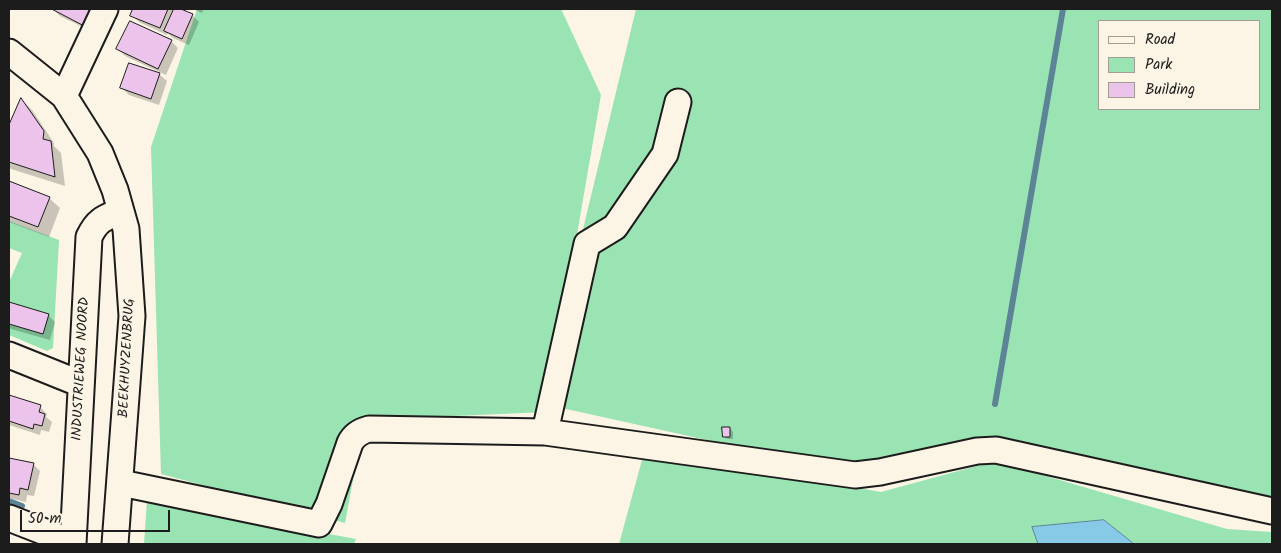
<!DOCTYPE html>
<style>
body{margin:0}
#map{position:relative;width:1281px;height:553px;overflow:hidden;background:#fcf5e5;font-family:Kalam,sans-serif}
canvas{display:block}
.frame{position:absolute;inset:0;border:10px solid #1c1c1c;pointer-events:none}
.legend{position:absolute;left:1098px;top:20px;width:162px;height:90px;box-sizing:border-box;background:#fcf5e5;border:1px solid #a29e95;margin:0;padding:6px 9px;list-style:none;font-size:15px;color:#1c1c1c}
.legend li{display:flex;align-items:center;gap:10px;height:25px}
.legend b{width:25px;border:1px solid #a29e95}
.scale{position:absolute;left:20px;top:510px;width:150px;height:22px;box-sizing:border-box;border:2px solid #1c1c1c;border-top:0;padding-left:6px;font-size:15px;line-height:18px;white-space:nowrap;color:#1c1c1c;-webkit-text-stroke:4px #fcf5e5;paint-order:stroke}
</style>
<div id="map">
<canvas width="1281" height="553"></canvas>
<div class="frame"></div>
<ul class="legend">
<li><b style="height:6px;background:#fcf5e5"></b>Road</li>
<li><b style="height:14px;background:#9ae3b2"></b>Park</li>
<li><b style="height:14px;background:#ecc3eb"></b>Building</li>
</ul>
<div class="scale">50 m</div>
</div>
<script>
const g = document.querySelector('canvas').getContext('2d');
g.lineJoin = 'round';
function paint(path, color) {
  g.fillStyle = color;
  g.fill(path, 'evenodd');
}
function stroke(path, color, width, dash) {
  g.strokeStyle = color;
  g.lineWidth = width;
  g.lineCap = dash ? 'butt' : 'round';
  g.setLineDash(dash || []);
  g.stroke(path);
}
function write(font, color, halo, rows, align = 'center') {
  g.font = font + ' Kalam,sans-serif';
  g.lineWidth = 4;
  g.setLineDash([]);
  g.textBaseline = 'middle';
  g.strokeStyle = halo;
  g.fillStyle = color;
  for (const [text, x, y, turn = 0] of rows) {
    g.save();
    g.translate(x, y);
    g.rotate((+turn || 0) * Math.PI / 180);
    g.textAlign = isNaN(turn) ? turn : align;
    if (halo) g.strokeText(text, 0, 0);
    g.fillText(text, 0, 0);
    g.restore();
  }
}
paint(new Path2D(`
 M197 9H561L601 95 565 304 636 9H1272V505L999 445 884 479 548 405 546 412 364 420 345 523 161 474 151 147ZM1100 21H1260V109H1100Z
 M9 221 59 240 53 348 47 351 9 335V282L22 253 9 248Z
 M645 449 881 492 995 461 1227 529 1272 532V544H1134L1104 520 1033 528 1038 544H619Z
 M147 500 356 539 354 544H144Z`), '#9ae3b2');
const water = new Path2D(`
 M1104 520 1134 544H1038L1032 527Z`);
paint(water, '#87cae8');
stroke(water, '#5c8496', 1);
paint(new Path2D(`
 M53 9H104L93 32 60 16Z
 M134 9H178L192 15 199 22 189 45 173 38 168 33 167 35 139 22 132 15Z
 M193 9H204L202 13Z
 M171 41 178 48 166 75 125 56 118 49Z
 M159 74 167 81 159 105 129 95 122 88Z
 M22 100 32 110 54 143V146L61 153 65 186 11 169 9 166V128Z
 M9 182 49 198 60 208 49 237 9 222Z
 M9 304 48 315 55 322 50 340 11 329 9 327Z
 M9 396 40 407 47 414 46 417 52 422 49 432 41 430 40 435 9 425Z
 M730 428 733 432V439H727L724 436Z
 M9 459 33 464 40 471 34 496 27 495 26 502 9 498Z`), '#0003');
stroke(new Path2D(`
 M995 404 1063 9
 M9 501 22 506`), '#5c8496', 6);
const building = new Path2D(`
 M52 9H94L85 26Z
 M133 9H168L160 28 130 16Z
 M174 9H181L193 14 182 39 164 31Z
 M130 21 172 40 158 69 116 49Z
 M129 63 160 73 151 99 120 88Z
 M21 98 44 131 43 139 51 141 55 177 9 162V125Z
 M9 181 50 197 38 227 9 216Z
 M9 302 49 314 43 334 9 324Z
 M9 395 41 405 39 412 45 414 42 426 34 424 33 429 9 421Z
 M722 427H730V437H723Z
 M9 458 34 463 28 490 20 488 19 495 9 493Z`);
paint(building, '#ecc3eb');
stroke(building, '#1c1c1c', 1);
const minor = new Path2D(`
 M9 52 64 96 100 153 115 190 126 229 132 316 115 544
 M64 96 105 9
 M9 355 81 384
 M545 432 587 244 615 227 665 154 678 102
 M121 483 319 524 329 504 350 443C354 435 361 431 369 429L545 432 855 475 880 472 977 451 996 450 1272 511
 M9 518 73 543
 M73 544 89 237C97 220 104 218 121 211`);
stroke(minor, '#1c1c1c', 29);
stroke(minor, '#fcf5e5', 25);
write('14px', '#1c1c1c', '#fcf5e5', [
 ["BEEKHUYZENBRUG",128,358,-87],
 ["INDUSTRIEWEG NOORD",82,369,-87]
]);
</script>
